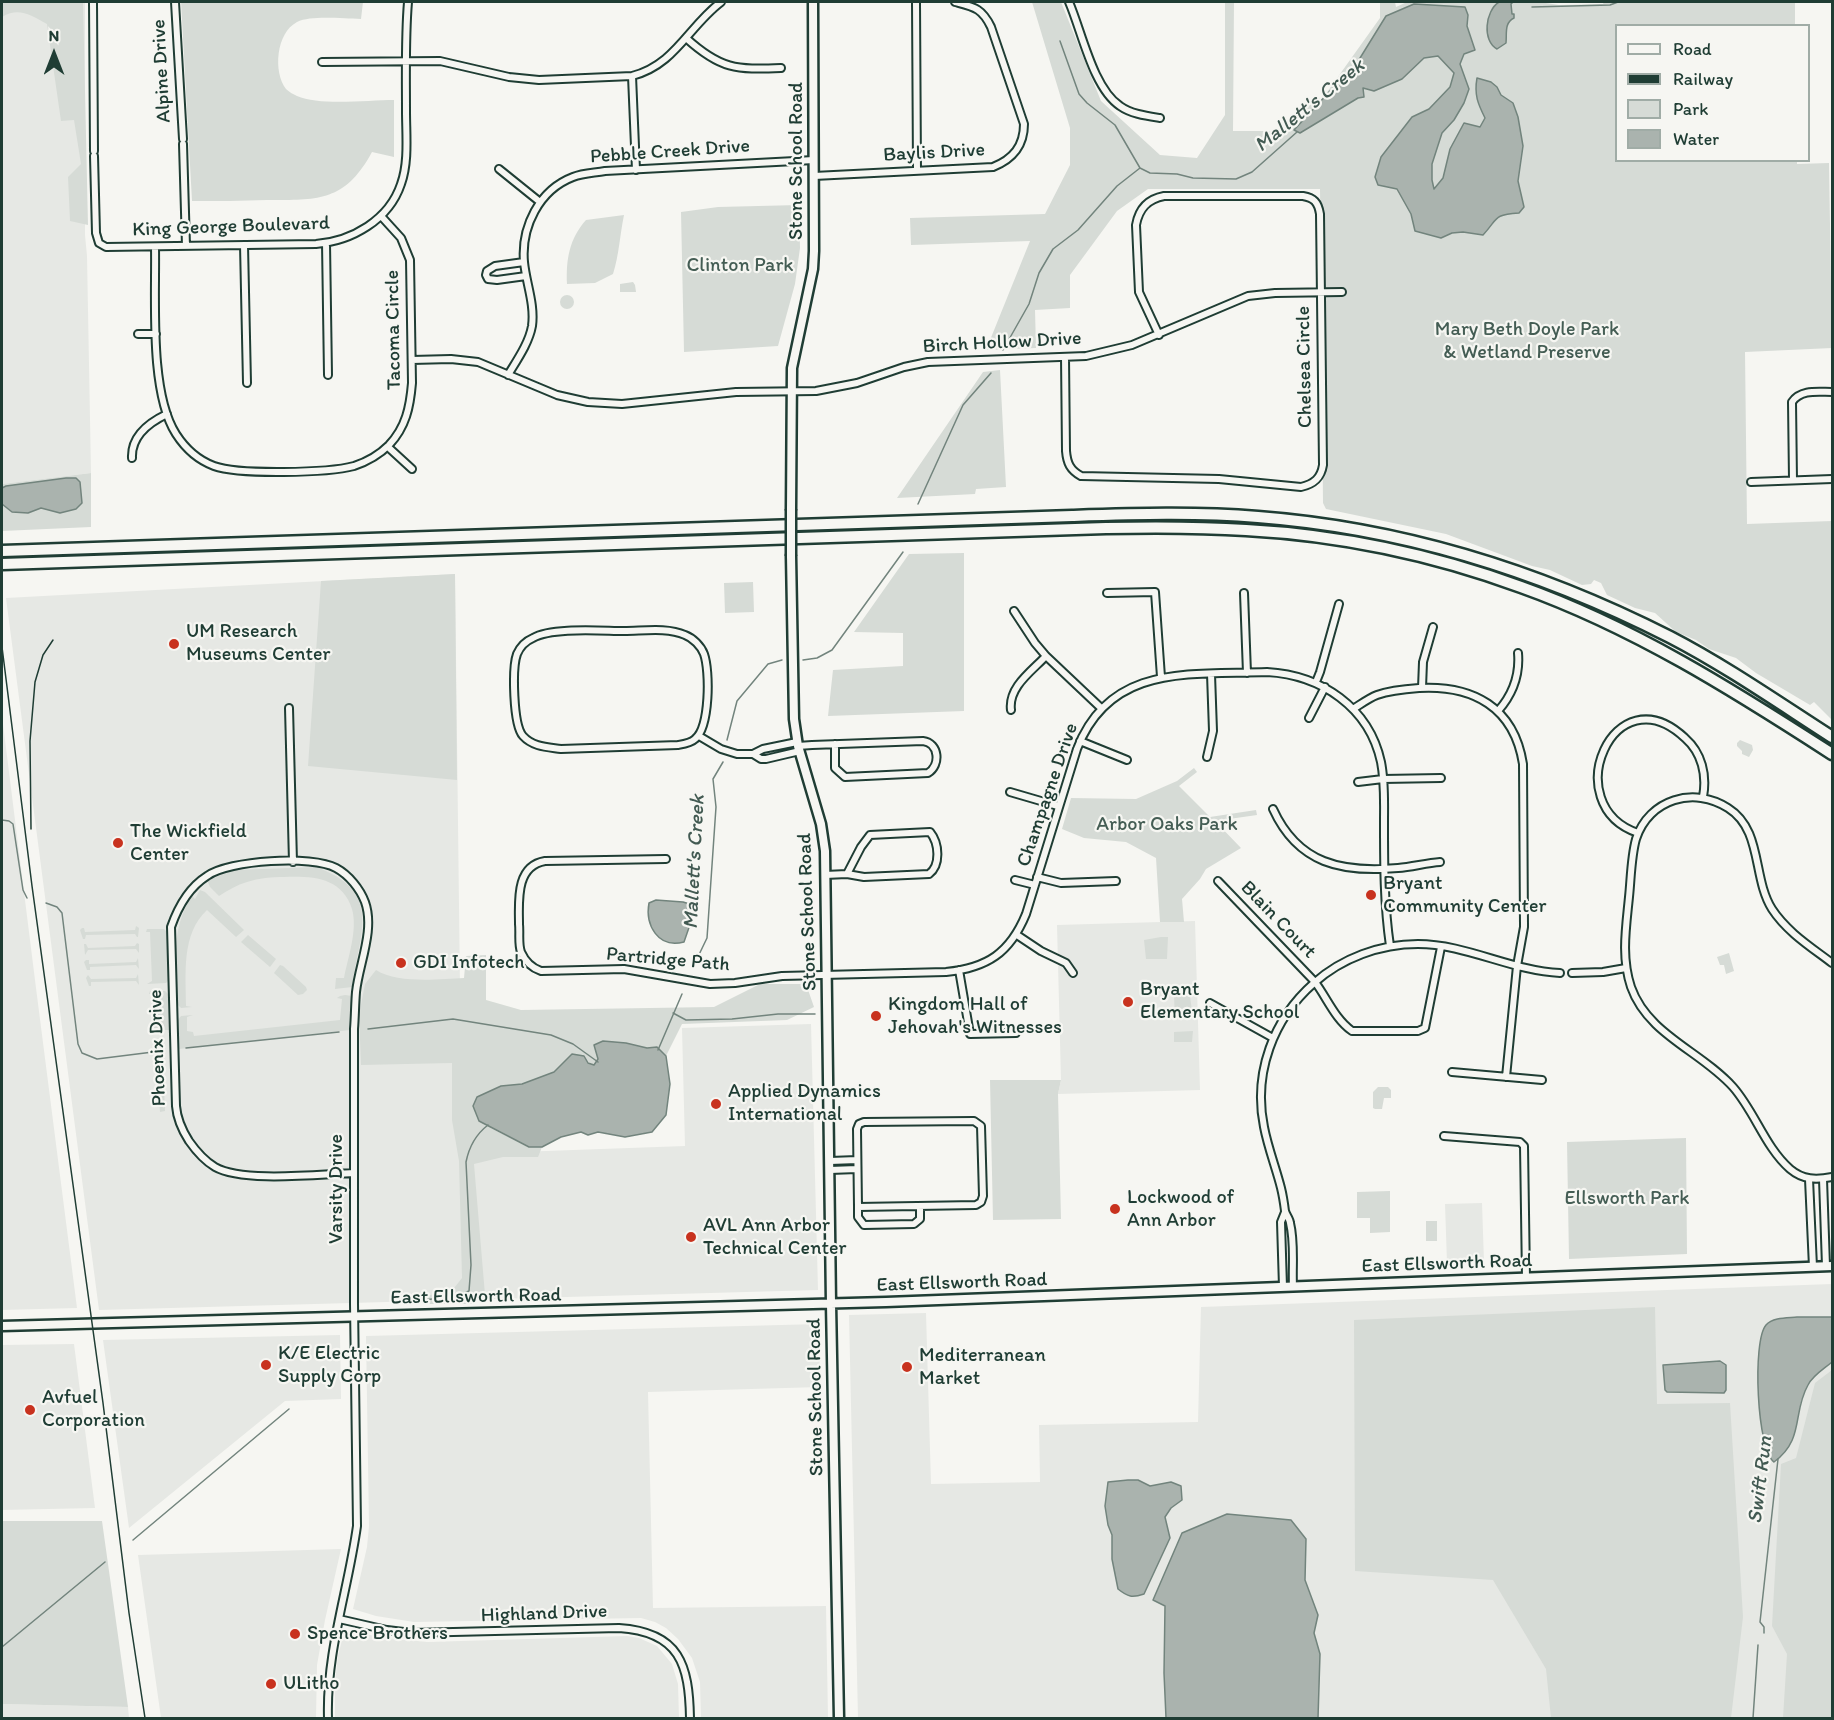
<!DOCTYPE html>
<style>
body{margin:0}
#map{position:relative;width:1834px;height:1720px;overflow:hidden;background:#f6f6f2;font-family:Itim,sans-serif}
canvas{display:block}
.frame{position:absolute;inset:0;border:3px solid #1f3d34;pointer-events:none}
.legend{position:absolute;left:1615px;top:24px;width:195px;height:138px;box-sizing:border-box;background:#f6f6f2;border:2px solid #a0aca6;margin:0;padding:8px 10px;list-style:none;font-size:18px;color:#1f3d34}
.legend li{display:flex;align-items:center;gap:12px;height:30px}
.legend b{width:30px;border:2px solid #a0aca6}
.north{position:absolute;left:24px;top:24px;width:60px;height:60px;-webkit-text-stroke:4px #f6f6f2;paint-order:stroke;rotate:0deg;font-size:16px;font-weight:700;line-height:24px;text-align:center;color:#1f3d34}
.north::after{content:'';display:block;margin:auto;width:21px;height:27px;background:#1f3d34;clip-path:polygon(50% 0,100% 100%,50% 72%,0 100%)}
</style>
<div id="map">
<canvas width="1834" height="1720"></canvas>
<div class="frame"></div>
<ul class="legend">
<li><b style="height:8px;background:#f6f6f2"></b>Road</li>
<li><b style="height:8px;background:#1f3d34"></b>Railway</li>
<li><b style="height:16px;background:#d6dbd6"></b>Park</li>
<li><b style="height:16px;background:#aab3ae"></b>Water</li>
</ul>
<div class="north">N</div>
</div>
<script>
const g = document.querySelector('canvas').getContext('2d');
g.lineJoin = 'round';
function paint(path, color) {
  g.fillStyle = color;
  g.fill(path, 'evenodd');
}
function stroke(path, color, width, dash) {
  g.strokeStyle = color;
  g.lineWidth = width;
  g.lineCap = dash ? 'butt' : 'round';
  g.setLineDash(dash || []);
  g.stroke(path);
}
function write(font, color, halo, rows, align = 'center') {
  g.font = font + ' Itim,sans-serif';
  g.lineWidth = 4.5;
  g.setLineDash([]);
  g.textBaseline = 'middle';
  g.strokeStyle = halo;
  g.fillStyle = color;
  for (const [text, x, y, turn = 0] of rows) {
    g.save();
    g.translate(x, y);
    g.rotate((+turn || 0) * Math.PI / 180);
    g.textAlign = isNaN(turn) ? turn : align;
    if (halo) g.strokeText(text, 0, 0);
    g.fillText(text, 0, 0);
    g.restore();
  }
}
paint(new Path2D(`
 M2 2H85V235L87 256 91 473 2 484Z
 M455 574 462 1154 685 1146 682 1028 811 1024 818 1290 99 1310 6 598Z
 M2 716 36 988 77 1308 2 1310Z
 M1195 921 1200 1090 1058 1094 1061 1080 1057 925Z
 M1482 1203 1484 1262 1447 1263 1445 1204Z
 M1832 1284V1718H858L849 1315 926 1313 931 1484 1040 1482 1039 1425 1198 1422 1201 1307Z
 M819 1324 820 1387 648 1392 653 1608 826 1606 828 1718H701L700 1682 692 1658 678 1639 666 1628 655 1622 641 1618 414 1622 376 1616 353 1609 367 1547 369 1526 366 1336Z
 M340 1335 341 1399 285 1401 129 1528 103 1340Z
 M74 1344 95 1508 2 1510V1345Z
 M341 1549 325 1620 317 1665 316 1718H161L138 1555Z
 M348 1631 386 1638 428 1642 627 1636 639 1638 657 1646 672 1664 678 1684 679 1718H335V1681L338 1656 343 1636Z
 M2 1704 128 1707 129 1718H2Z`), '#e6e8e4');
paint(new Path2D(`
 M2 2H83L88 225 70 221 68 177 81 164 74 120 61 121 47 24C30 15 19 7 2 17Z
 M181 2H363L361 19C343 19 312 15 297 22 276 33 273 72 286 89 289 92 293 94 297 96 319 106 368 100 394 100V157L372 152C345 202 318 200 267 200 242 201 217 201 192 201Z
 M1032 2H1061L1101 101 1160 155 1197 158 1225 115V2H1234L1233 131H1280L1319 97 1320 102 1380 18V2H1395L1396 7 1407 2H1539L1559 5 1603 4 1604 2H1795V25L1616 26V160H1797V164L1829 163 1832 348 1745 352 1747 524 1832 521V720L1814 702 1810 705 1756 673 1736 658 1709 649 1696 640 1676 632 1655 613 1635 608 1607 595 1601 583 1594 580 1591 584 1582 585 1550 570 1532 566 1446 534 1326 509 1323 503 1320 189H1148L1117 211 1070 275V308L1035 310 1036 348 986 350 1030 241 911 245 910 218 1045 214 1070 165V128Z
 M799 205 800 248 795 284 778 346 684 352 681 212 718 207Z
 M624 215C620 234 619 255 613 274L595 283 567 284C566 260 569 239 586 220Z
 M633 282 635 285 636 292H620V284Z
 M560 302a7 7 0 1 1 14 0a7 7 0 1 1-14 0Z
 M1000 370 1006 487 976 489 975 494 897 498 983 372Z
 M91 473V527L2 531V484Z
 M964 553V711L828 716 833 670 903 666V633L854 632 909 554Z
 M455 574 457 780 308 766 321 581Z
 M753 582 754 612 725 613 724 583Z
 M1740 740 1752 745 1753 750 1749 757 1742 754V751L1737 746V743Z
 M1194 768 1197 772 1179 786 1210 817 1256 810 1257 815 1215 821 1241 848 1206 869 1200 879 1182 899 1184 922H1160L1156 858 1126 842 1084 838 1062 829 1071 798 1136 799 1177 781Z
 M316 867C383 891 360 932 352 987L335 989 336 978H344C348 957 358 930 352 909 342 877 312 876 284 877 272 877 259 878 247 882 237 885 228 890 219 896L210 887 207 880 236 870Z
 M200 890 205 892 244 930 236 937 207 910C181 934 186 974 186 1006L192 1007 181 1008 177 1004C176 966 170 929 192 896L195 899Z
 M136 926 139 928 138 937H137L135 934 86 935 85 939H83L80 930 82 928H84L85 932 135 930Z
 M147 929H164L167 932 168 981 166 983 147 984 152 981 150 932H146Z
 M248 935 276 959 270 967 241 942Z
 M1161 937H1168L1167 959H1146L1144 940Z
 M137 943 139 944V953L136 949 88 950 85 955 84 944H86L88 948 135 946Z
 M1729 953 1734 971 1726 974 1724 965H1720L1717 957Z
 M486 955V1000L521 1010 714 1007 760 984H806L814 1007 787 1020 682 1024 666 1056 657 1047 647 1048 626 1043 598 1059 594 1065 572 1054 554 1072 522 1084 501 1086 491 1128 528 1147H542L538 1157H503L474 1164 485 1295 471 1304H423L416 1297 451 1292 462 1278 459 1161 452 1120V1063L361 1065 359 1015 365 984 376 970C398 984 439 979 464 978L466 956Z
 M138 958 139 969 136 965 90 967V970H87L84 962 86 960H89V964L136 962Z
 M280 965 283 966 306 987 307 990 303 994 298 995 274 973Z
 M138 974 139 985 136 981 91 982V986H89L86 978 88 975 91 979 136 978Z
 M150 991H165L168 994 169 1030H153L152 994H149Z
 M345 995 352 996 350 1030 179 1049 178 1020 181 1016 193 1015 187 1017V1031L193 1032 194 1036 340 1020 342 999 337 998 340 996Z
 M1174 996H1190L1193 1019H1175Z
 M1193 1031 1192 1042H1174V1032Z
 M163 1064 165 1111 160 1112 156 1065Z
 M990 1080H1061L1058 1094 1061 1219 993 1220Z
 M1378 1087H1388L1391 1090V1098H1384L1382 1109H1375L1373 1108V1092Z
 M1686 1138 1687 1254 1569 1259 1567 1142Z
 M1390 1191V1232L1370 1233V1218H1357V1192Z
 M1426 1221H1437V1241H1426Z
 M1655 1307 1657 1404 1730 1403 1743 1617 1731 1718H1551L1546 1669 1493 1580 1355 1571 1354 1320Z
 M1832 1370V1718H1783L1787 1654 1772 1626 1781 1464 1796 1458 1815 1383Z
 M2 1521H102L128 1707 2 1704Z`), '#d6dbd6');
const water = new Path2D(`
 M1499 2H1513L1511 4 1512 14H1514V18C1504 23 1507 33 1506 43L1497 49C1482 41 1485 11 1499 2Z
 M1414 4 1465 7 1468 15 1467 26 1475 50 1464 54 1460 64 1469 89 1464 103 1454 120 1442 133 1432 164V180L1434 189 1443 178 1450 149 1464 123 1480 127 1485 118C1478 104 1474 95 1477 78L1491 82 1497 87 1501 95 1513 103 1518 117 1523 146 1518 181 1524 207 1519 213C1492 215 1499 218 1483 235L1463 232 1452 233 1441 238 1415 231 1411 214 1397 189 1378 185 1375 177 1381 157 1412 117 1429 109 1450 87 1454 73 1438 56 1424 58 1402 79 1374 91 1363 88 1364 97 1358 98 1300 133 1294 130 1341 79 1352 71 1386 16Z
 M66 478H76L80 482 82 503 76 509 60 513 41 508 28 513 12 512 2 504V488L6 486Z
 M656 900 683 902 693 905 694 913 684 942C658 949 645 925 649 903Z
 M603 1041 626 1043 647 1048 657 1047 666 1056 670 1084 666 1115 652 1132 625 1137 598 1132 588 1135 581 1132 561 1137 542 1147H529L479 1121 473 1106 477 1097 501 1086 522 1084 554 1072 572 1054 584 1056 588 1063 594 1065 598 1059 594 1045Z
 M1797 1317H1832V1362C1824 1369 1813 1375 1808 1385 1792 1413 1805 1439 1774 1462 1757 1451 1752 1341 1766 1325 1773 1317 1788 1318 1797 1317Z
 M1720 1361 1726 1365V1390L1724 1393 1667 1392 1665 1390 1663 1365Z
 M1128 1480H1138L1150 1486 1171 1482 1181 1486 1182 1500 1171 1508 1165 1517 1170 1538 1144 1594C1132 1598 1128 1597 1118 1589L1112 1559V1535L1108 1525 1105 1506 1108 1482Z
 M1227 1514 1291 1520 1306 1539 1305 1580 1318 1615 1314 1633 1320 1654 1318 1718H1166L1164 1673 1165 1606 1153 1600 1182 1533Z`);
paint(water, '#aab3ae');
stroke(water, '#72847d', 1.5);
stroke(new Path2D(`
 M1532 7 1610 5 1618 2
 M1060 41 1079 94 1087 103 1115 125 1140 168 1150 173 1177 174 1193 178 1236 179 1252 172 1297 132
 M1003 350 1029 304 1039 273 1053 249 1078 230 1117 186 1140 168
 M918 504 963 405 991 373
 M803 660 817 658 832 650 903 552
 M727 740 737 701 768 664 782 660
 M2 820 9 821 13 824 23 890 27 898
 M46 903 57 907 62 913 78 1044 82 1053 97 1059 161 1051
 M694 965 707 938 716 807 713 779 723 762
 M673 1013 686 1020 732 1019 778 1014H815
 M368 1029 453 1019 551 1035 573 1044 598 1062
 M186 1048 339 1032
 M658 1050 682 994
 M408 1302 456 1296 469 1291 471 1265 466 1162C469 1147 475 1135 488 1125
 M133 1540 289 1409
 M1764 1633V1627L1760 1622 1778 1459
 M2 1647 105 1562
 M1753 1718 1758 1645`), '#72847d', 1.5);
const street = new Path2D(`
 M93 2 94 151
 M175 2 183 139
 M916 2 917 171
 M1069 2C1082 32 1093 88 1120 106 1131 114 1147 116 1160 118
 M686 38C720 69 736 70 781 68
 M322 62 440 61 509 77 539 80 632 76C675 65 688 27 721 2
 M632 76 636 170
 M183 144 186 246
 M94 156 96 233 99 243 106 247 316 244C352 241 389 220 401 184 409 162 406 135 406 111 406 75 405 38 408 2
 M499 169 540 202
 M814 176 993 167C1013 159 1024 146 1024 124L991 27C982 8 974 7 955 2
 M326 243 328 375
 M244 245 247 383
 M155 247C156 298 149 392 176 434 185 448 198 460 214 466 239 475 328 473 354 466 366 462 380 454 389 445 406 427 410 407 412 383L410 260 401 238 381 216
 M524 262 495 266 487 271 486 275 488 279 497 280 526 276
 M138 334H156
 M1065 357 1066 451C1067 463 1070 470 1081 476L1219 479 1301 487C1314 484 1321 478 1323 465L1320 214C1318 202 1314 198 1303 196H1164C1148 199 1139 208 1136 225L1139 292 1159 335
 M412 360 451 359 478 362 557 395 588 402 622 404 736 392 816 391 857 383 904 367 928 362 1086 356 1132 345 1248 296 1275 293 1342 292
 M508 375C517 360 529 343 532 326 535 304 526 283 524 262 521 227 539 190 573 177 583 173 594 173 605 171L814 160
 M388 447 412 469
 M132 458C131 436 148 423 167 414
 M1793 480 1792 402C1801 389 1818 392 1832 392
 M1751 482 1832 479
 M1107 593 1155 592 1161 677
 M1244 593 1247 673
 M1014 611 1035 643 1046 656 1101 708
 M624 631C643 631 667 627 685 635 693 638 701 646 704 654 710 671 710 727 695 739 691 743 684 744 678 745L561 749C547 747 533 747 523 736 513 725 512 668 517 654 520 647 526 641 533 638 552 627 602 631 624 631Z
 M1316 682 1320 672 1339 604
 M1422 688 1423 662 1433 627
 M289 708 293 862
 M1353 709C1361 704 1369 698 1377 695 1391 690 1405 689 1419 688 1473 685 1514 707 1523 764L1524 927 1517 966 1506 1077
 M1011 710C1008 687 1032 671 1046 656
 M1498 711C1513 694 1520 676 1518 653
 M1309 718 1325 687
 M699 736 721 749 737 754H753L763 749 797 742
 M1080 741 1127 760
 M798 746 812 745 923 741C939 743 941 765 928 773L845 777 835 768V744
 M753 754 761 759H766L800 751
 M1207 757 1213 731 1211 674
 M1358 782 1383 779 1441 778
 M1010 792 1058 806
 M1273 809C1298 864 1342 873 1398 868 1412 867 1426 863 1440 862
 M1638 833C1556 805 1614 671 1685 738 1702 753 1707 775 1703 797
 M666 859 545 861C515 866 519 902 519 924 520 933 518 944 521 952 525 961 532 968 541 971L624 969 710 984 735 983 782 976 946 972C987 968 1010 953 1026 914L1077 749C1110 663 1191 675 1267 672 1321 675 1369 707 1381 762 1385 782 1384 802 1384 822 1384 864 1384 905 1390 946
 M825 875 847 874 864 877 929 874C941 865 939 843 930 832L870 835 861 847 847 874
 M1037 877 1061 883 1116 881
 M1015 880 1035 885
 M1218 881 1315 982C1327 998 1335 1019 1352 1031H1418L1425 1028 1441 947
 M1017 935 1041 951 1066 963 1073 973
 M1832 963C1811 947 1787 932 1772 909 1752 877 1763 830 1728 808 1694 786 1649 799 1636 839 1631 857 1631 878 1629 897 1626 928 1621 957 1631 987 1648 1035 1701 1051 1733 1087 1755 1112 1765 1147 1790 1169 1803 1180 1816 1180 1832 1177
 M959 970 970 1034 1016 1033
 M1572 973 1603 972 1626 968
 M1210 1003 1273 1038
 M1452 1072 1542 1080
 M974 1121 981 1126 983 1196 981 1202 976 1205 858 1207 857 1129 859 1124 864 1122Z
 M1444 1136 1520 1142 1524 1146 1526 1278
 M830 1161 857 1160
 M830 1170 857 1169
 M1809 1179 1813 1267
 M1823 1179 1826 1266
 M858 1207V1217L864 1225 914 1224 920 1219V1206
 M1283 1287 1281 1222 1285 1212
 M1293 1287C1292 1266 1295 1243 1290 1223 1290 1219 1286 1215 1285 1211 1284 1203 1283 1196 1281 1188 1276 1168 1268 1148 1264 1127 1253 1073 1273 1019 1314 983 1342 958 1380 944 1418 944 1466 944 1512 971 1560 973
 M339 1619 387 1630 412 1633 619 1628C680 1632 689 1665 690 1718
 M328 1718C326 1652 348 1591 357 1526L354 1304V1029C355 1017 355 1004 356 992 359 964 375 930 365 902 360 889 349 875 336 868 312 855 229 860 207 876 188 888 178 907 171 927L176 1106C177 1119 182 1130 189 1141 196 1151 205 1161 215 1167 243 1183 320 1174 354 1173`);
const secondary = new Path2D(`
 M791 509 792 368 813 269 814 251 813 2
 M791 556 794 719 798 746 821 824 825 851 831 1304 839 1718
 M2 1326 886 1302 1832 1266`);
const highway = new Path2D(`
 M2 551 1072 516C1135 514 1196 512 1258 517 1402 528 1542 572 1670 637 1726 666 1779 703 1832 737
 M2 564 1106 528C1153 527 1200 527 1246 530 1339 535 1434 555 1521 587 1633 627 1733 690 1832 754`);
stroke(street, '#1f3d34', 10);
stroke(secondary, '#1f3d34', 13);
stroke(highway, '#1f3d34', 15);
stroke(street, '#f6f6f2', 6);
stroke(secondary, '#f6f6f2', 8);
stroke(highway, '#f6f6f2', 10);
stroke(new Path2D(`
 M2 647 32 886 103 1403 129 1613 145 1718
 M31 829 30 741 35 682 43 655 53 640`), '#1f3d34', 1.5);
const secondaryBridge = new Path2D(`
 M791 509V556`);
stroke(secondaryBridge, '#1f3d34', 13, []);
stroke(secondaryBridge, '#f6f6f2', 8);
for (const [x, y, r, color] of [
 [174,644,6,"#c8321e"],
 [118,843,6,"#c8321e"],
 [1371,895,6,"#c8321e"],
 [401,963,6,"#c8321e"],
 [1128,1002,6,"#c8321e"],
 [876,1016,6,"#c8321e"],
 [716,1104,6,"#c8321e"],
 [1115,1209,6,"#c8321e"],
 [691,1237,6,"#c8321e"],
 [266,1365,6,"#c8321e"],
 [907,1367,6,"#c8321e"],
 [30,1410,6,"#c8321e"],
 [295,1634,6,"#c8321e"],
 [271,1684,6,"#c8321e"]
]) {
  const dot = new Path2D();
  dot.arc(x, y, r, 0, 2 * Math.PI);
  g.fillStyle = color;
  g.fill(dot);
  stroke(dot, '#f6f6f2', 2);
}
write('20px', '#1f3d34', '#f6f6f2', [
 ["Alpine Drive",162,71,-93],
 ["Pebble Creek Drive",670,152,-4],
 ["Baylis Drive",934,153,-3],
 ["Stone School Road",797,161,-90],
 ["King George Boulevard",231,227,-2],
 ["Tacoma Circle",394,330,-91],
 ["Birch Hollow Drive",1002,343,-3],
 ["Chelsea Circle",1305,367,-91],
 ["Champagne Drive",1048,795,-71],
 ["Stone School Road",808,912,-92],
 ["Blain Court",1278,920,46],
 ["Partridge Path",668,960,5],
 ["Phoenix Drive",158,1048,-92],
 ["Varsity Drive",337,1189,-90],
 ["East Ellsworth Road",1447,1264,-2],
 ["East Ellsworth Road",962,1283,-2],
 ["East Ellsworth Road",476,1297,-1],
 ["Stone School Road",816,1397,-91],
 ["Highland Drive",544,1614,-2]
]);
write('20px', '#445d54', '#f6f6f2', [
 ["Clinton Park",740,266],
 ["Mary Beth Doyle Park",1527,330],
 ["& Wetland Preserve",1527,353],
 ["Arbor Oaks Park",1167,825],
 ["Ellsworth Park",1627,1199]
]);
write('20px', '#1f3d34', '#f6f6f2', [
 ["UM Research",186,632],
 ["Museums Center",186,655],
 ["The Wickfield",130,832],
 ["Center",130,855],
 ["Bryant",1383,884],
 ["Community Center",1383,907],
 ["GDI Infotech",413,963],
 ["Bryant",1140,990],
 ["Elementary School",1140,1013],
 ["Kingdom Hall of",888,1005],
 ["Jehovah's Witnesses",888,1028],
 ["Applied Dynamics",728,1092],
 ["International",728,1115],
 ["Lockwood of",1127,1198],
 ["Ann Arbor",1127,1221],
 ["AVL Ann Arbor",703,1226],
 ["Technical Center",703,1249],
 ["K/E Electric",278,1354],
 ["Supply Corp",278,1377],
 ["Mediterranean",919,1356],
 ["Market",919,1379],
 ["Avfuel",42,1398],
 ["Corporation",42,1421],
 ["Spence Brothers",307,1634],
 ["ULitho",283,1684]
], 'left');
write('italic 21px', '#425a52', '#f6f6f2', [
 ["Mallett's Creek",1310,106,-39],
 ["Mallett's Creek",695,862,-87],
 ["Swift Run",1761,1480,-83]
]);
</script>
